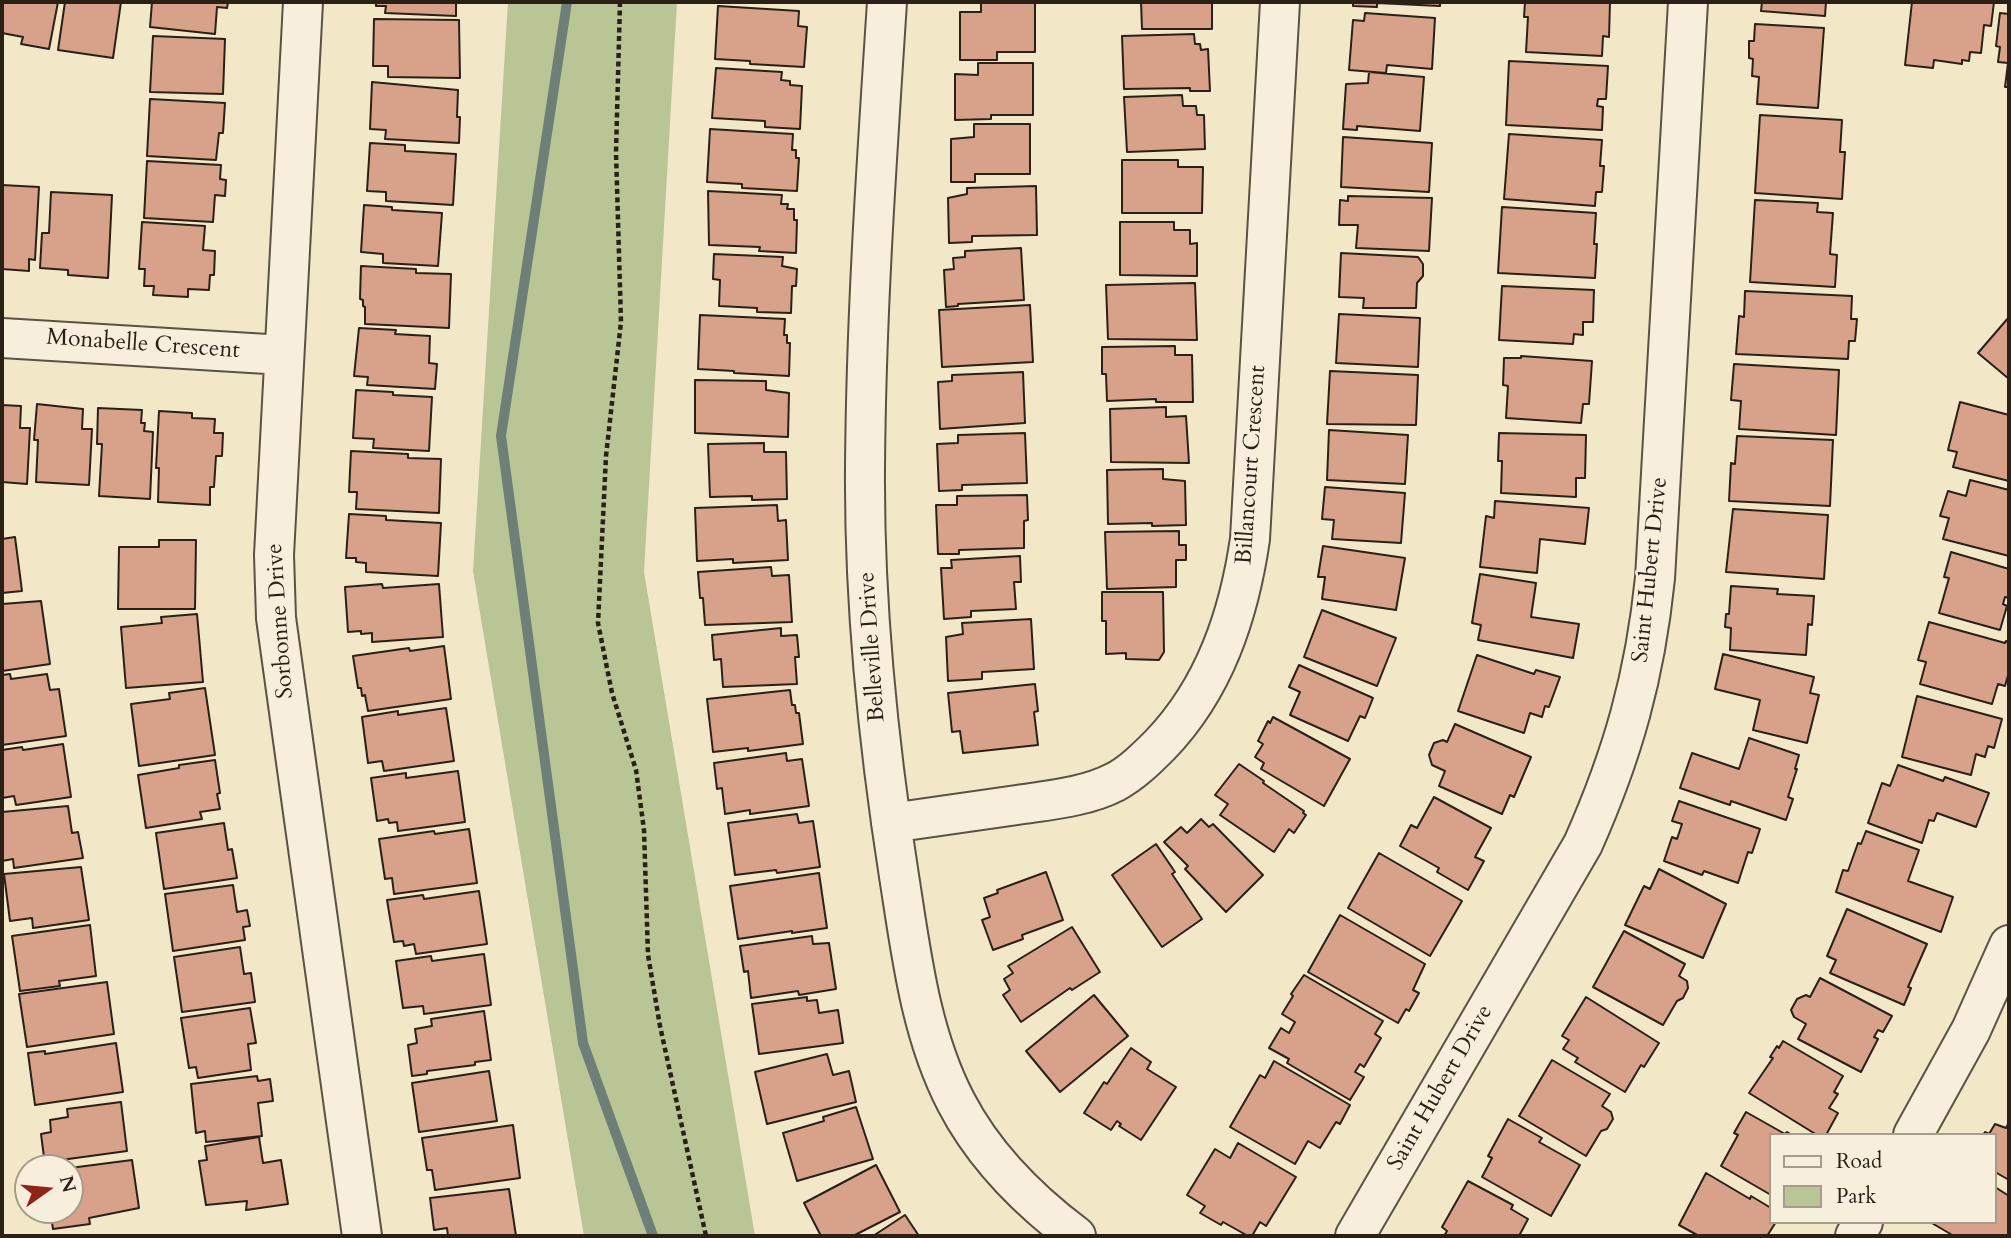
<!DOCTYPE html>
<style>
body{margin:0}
#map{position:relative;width:2011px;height:1238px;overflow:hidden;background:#f2e7c7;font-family:Cardo,serif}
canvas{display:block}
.frame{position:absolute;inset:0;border:4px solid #2a2017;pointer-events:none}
.legend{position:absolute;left:1769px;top:1133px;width:228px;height:91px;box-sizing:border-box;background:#f7efdb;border:2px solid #a59c8d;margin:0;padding:9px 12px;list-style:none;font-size:21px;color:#2a2017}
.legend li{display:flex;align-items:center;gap:14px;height:35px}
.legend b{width:35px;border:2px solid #a59c8d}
.north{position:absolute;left:14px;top:1154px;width:70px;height:70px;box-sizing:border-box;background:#f7efdb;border:2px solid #a59c8d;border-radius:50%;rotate:75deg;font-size:19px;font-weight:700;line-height:28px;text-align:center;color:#2a2017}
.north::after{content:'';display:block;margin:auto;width:24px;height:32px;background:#8f2418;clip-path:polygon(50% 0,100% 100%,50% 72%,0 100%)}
</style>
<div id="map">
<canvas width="2011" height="1238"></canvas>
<div class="frame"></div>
<ul class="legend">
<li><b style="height:9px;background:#f7efdb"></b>Road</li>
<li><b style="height:19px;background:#bac596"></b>Park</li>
</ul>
<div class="north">N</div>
</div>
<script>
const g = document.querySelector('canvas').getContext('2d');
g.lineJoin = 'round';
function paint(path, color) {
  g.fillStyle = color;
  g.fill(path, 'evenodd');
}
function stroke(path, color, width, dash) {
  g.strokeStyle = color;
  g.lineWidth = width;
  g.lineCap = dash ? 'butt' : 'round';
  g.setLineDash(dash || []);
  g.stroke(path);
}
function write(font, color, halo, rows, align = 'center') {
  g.font = font + ' Cardo,serif';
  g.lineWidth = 5;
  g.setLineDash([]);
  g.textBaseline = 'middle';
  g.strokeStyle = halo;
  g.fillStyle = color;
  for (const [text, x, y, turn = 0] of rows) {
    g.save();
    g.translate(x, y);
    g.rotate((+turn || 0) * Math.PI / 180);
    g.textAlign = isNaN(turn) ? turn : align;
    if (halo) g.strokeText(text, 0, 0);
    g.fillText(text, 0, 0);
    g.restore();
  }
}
paint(new Path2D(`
 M508 2H677L644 572 755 1236H584L473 571Z`), '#bac596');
stroke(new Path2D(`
 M567 2 501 436 583 1043 653 1236`), '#6e7f78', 10);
const building = new Path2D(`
 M2 2H58L49 49 21 44 23 37 2 33Z
 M65 2H121L113 58 58 50Z
 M152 2H228L227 8 217 7 215 34 150 27Z
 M376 2H456V16L385 13 386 6H376Z
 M981 2H1035V52H997V60H960V12H981Z
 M1141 2H1216H1212V29H1142Z
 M1353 2H1440V6L1377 3V7L1353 6Z
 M1525 2H1610L1609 37 1603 36 1602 56 1526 52 1528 17H1524Z
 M1762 2H1826L1825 16 1761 11Z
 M1912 2H1994L1991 26 1984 25 1981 53 1970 52 1969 61 1962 60V64L1934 60 1933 68 1905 65Z
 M718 6 799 11 798 26 807 27 804 67 750 64V61L715 59Z
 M1365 13 1435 18 1432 69 1387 65 1386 73 1349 70 1353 20 1364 21Z
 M2000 13 2009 14V87H2005L2008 63 1998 62 2000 47 1996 46Z
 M374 19 459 20 460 78 388 77V66H373Z
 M1755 24 1824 28 1818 108 1757 104 1759 77 1752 76 1753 59 1749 58V41H1754Z
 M1194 34 1195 44H1200L1201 50 1208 49 1210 91H1190V88L1124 89 1122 36Z
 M153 36 225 39 223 94 150 92Z
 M1509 61 1608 66 1606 99H1598L1597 106 1603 107 1602 130 1506 125Z
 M978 63H1033V115H991V119L955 120V74L978 75Z
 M716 68 782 72 781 80 790 81V85L802 86 800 129 765 127V121L712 118Z
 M1369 72 1424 77 1420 131 1357 126V130L1343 129 1346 84 1368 83Z
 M372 82 458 90 457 117H460L459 143 385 139 386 130 370 129Z
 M1182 95 1183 106H1196L1197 115H1204L1205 149 1127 152 1124 97Z
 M150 99 225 103 223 133H219L216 160 147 156Z
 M1760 115 1842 120 1840 152H1845L1842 199 1755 193Z
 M974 124H1030V174H975V182H951V139L974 137Z
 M710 129 793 134 792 150H796V158H799L797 191 742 188V184L707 182Z
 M1509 134 1602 140 1600 166H1604L1602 192H1596L1595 206 1504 199Z
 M1343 137 1432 143 1429 192 1341 187Z
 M370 143 405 145V151L456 154 453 205 386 201V192L367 191Z
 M1122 160H1178V167H1203L1202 213H1122Z
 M147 161 221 165 220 179 226 180 225 196 215 195 213 222 144 218Z
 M2 185 39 187 35 260 29 259V271L2 269Z
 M1036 186 1037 235 972 236V242L949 243 948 198 967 194V188Z
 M708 191 782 195 781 204H788L787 209H794V220H797L796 253 759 251 760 247 709 245Z
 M51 192 112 195 108 278 68 275V270L40 268 42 233H49Z
 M1348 196 1432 198 1429 251 1356 248 1358 225H1339L1340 200 1348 201Z
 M1755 200 1818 203 1817 212 1833 213 1830 254 1837 255 1835 287 1750 282Z
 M364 205 392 207V210L442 213 438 266 383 263V254L361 252Z
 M1502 207 1596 213 1594 244H1597L1595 278 1498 273Z
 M142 222 205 226 203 250 215 251 214 275H210L209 290 188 289V297L153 295 154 286H144L145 269H139Z
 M1120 222H1174V230H1190V244L1197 243V276L1120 275Z
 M1021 248 1024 300 958 304V306L946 307 944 270 954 269 953 258 965 257V251Z
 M1341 253 1418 257 1423 264V276L1417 283 1416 308H1363L1364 298 1339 297Z
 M714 254 783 257 782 266 797 269 796 286H792L791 313 757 312V308L719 306 720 280 713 279Z
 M361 266 416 269V273L451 274 449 328 365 324V307L363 306V300L360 299Z
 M1195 283 1197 340 1108 339 1106 285Z
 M1502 286 1594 290 1593 322H1583V335L1574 334 1573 344 1499 340Z
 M1745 291 1852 296 1851 319H1857L1855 341H1849L1848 359 1736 354 1739 316 1744 317Z
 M1030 305 1033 362 942 367 939 310Z
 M1339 314 1420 318 1418 367 1336 363Z
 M700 315 785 319 784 335H787V343H790L789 376 734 373V371L698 369Z
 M2009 317V379L1978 353Z
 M359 328 396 330 395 334 430 336 429 363 437 364 435 389 367 385 368 377 354 376Z
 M1175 346V355H1192L1193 402H1156V399L1107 401 1106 374H1102V347Z
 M1521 356 1592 361 1589 404H1583L1581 423 1506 418 1508 386 1503 385 1504 358H1521Z
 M1734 364 1839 370 1836 435 1739 429 1741 401 1731 400Z
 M1330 371 1418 375 1416 425 1327 424Z
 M1023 372 1025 423 940 429 938 382 952 381V375Z
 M695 380 766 381V390L789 393 788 437 695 433Z
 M356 390 393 392V395L432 397 429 451 373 448 374 439 353 438Z
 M1960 402 2009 415V481L1953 467 1957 452 1948 450Z
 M37 404 83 409 82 429H92L89 485 36 482 38 440H34Z
 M2 405 21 406 20 428H30L27 484 2 482Z
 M1166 407V417L1186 416 1189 463 1111 462 1110 409Z
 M98 408 142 410 141 423H145L144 431 153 432 150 499 99 496 102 444H97Z
 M159 411 192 413V418L215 419 214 433H223L222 456H216L214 487H210V505L158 502 159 468H156Z
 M1329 430 1408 435 1405 484 1327 480Z
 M1025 433 1027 483 962 485V490L939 491 937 444 958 443V435Z
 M1499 433 1586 435 1585 478H1576V497L1501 493 1502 461H1498Z
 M1737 436 1833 440 1830 506 1729 501 1731 463 1735 464Z
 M764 443V452H786L787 499 752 500V496L710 497 708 444Z
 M351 451 408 454V458L441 459 439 513 356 509 357 492H349Z
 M1163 469V479L1185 481 1186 525 1152 526V523L1108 524 1107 470Z
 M1970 480 2009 490V556L1943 539 1949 518 1940 516 1948 491 1966 496Z
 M1325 487 1405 493 1401 543 1332 539 1334 520 1322 519Z
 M1027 495 1028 520 1024 521V548L959 550V554H938L936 505H957V496Z
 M1495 501 1589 508 1585 544 1540 539 1537 573 1480 567 1486 516 1494 518Z
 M777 505 778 521 786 520 788 560 733 563V559L697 561 695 508Z
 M1733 509 1828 515 1824 579 1726 572Z
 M349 514 386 516V520L441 523 438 576 366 572V563L356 562V558H346Z
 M1179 531V545H1186V560H1176V587L1107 589 1105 532Z
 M15 537 22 591 2 593V539Z
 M159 540H196L195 609H118L119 547H159Z
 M1323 546 1405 558 1396 610 1322 599 1325 577H1318Z
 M1951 552 2009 569V598L2005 597 2003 604 2007 606 2000 630 1939 613 1949 578 1944 577Z
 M1020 556 1021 582H1014L1016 609 971 611V617L944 619 941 568H952L951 560Z
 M771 567 772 576 789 575 792 622 705 625 703 598H700L698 572Z
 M1480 574 1536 583 1531 617 1579 624 1573 658 1478 640 1481 625 1472 623Z
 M382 584 383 588 439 584 443 637 372 642V633L361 634V631L348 632 345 587Z
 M1731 586 1778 589 1777 594 1814 596 1812 625 1808 624 1806 655 1730 650 1731 628 1725 627 1726 614H1729Z
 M1102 592H1163L1164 652 1159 660 1126 659V653L1106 654V621H1102Z
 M41 601 50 664 2 671V604Z
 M1322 610 1396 638 1377 686 1304 657Z
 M197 614 203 682 126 688 121 627 162 623 161 617Z
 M1031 619 1034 669 982 672V679L948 681 946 637 963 634 962 623Z
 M1929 622 2005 643 2006 641 2009 642V672L2005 686 1998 684 1992 704 1920 684 1926 662 1918 660Z
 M781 628V636L797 635 799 657H795L797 684 723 687 721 659 714 660 712 635Z
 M444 646 451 699 368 711 365 695 362 696 361 688H358L353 656 409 648 410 651Z
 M1723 654 1814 677 1810 693 1819 695 1807 743 1753 730 1760 700 1715 689Z
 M1477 655 1534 674 1536 670 1560 677 1549 707 1545 706 1542 717 1530 713 1524 733 1458 711Z
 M1299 665 1373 698 1365 718 1360 716 1348 741 1290 715 1300 692 1289 687Z
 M10 674 11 679 47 674 50 690 59 689 66 736 2 745V675Z
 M1035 684 1038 711 1034 712 1038 745 963 753 960 731 952 732 948 693Z
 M205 688 215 755 139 766 131 704 170 699 169 693Z
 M790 690 792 705H795L796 713H799L803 744 748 751V748L713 752 707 699Z
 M1917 696 2002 719 1994 748 1988 746 1985 757 1976 754 1971 775 1902 757Z
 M446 708 454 761 384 771 382 761 368 763 362 717 398 711V715Z
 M1273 717 1350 759 1324 806 1261 769 1264 763 1255 757 1263 744 1258 741 1268 721 1270 723Z
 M1455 724 1531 757 1514 797 1510 795 1502 814 1439 786 1445 771 1432 765 1429 755 1434 743 1443 740 1447 742Z
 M1749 738 1799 755 1795 769H1797L1788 797 1793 799 1786 820 1731 801 1730 805 1680 788 1692 753 1739 769Z
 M63 744 71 797 16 805 14 796 2 798V750L22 747 23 750Z
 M786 753 787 761 802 759 809 806 750 814V810L725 814 722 788 717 789 714 763Z
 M215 760 220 793 217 794 220 809 200 812 202 819 146 828 138 775 179 768V765Z
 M1239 764 1264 781 1263 783 1304 811 1303 813 1306 815 1294 833 1289 829 1274 852 1220 815 1228 804 1215 795Z
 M1898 765 1943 781 1945 777 1989 793 1976 827 1937 813 1934 821 1929 820 1922 843 1868 823 1882 783 1890 786Z
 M458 771 465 822 398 831 397 822 389 823 388 819 377 821 371 778 406 773V778Z
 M1434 797 1491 828 1475 857 1484 861 1468 890 1437 872 1439 868 1400 846 1411 825 1417 828Z
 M1679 801 1760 829 1752 853 1748 852 1738 883 1704 871 1702 875 1664 861 1672 837 1677 839 1682 824 1672 821Z
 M68 806 72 833 78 832 83 858 14 868 13 859 2 861V812Z
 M797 814 799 823 813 821 820 867 777 873 776 870 735 875 728 823Z
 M1201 819 1209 827 1213 824 1263 875 1226 912 1185 869 1188 866 1164 842 1181 827 1187 833Z
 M224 823 228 850 232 849 237 878 164 889 156 833Z
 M469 829 477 883 394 894 392 878 385 879 379 839 434 831 435 834Z
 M1866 831 1919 850 1908 881 1953 897 1941 932 1836 892 1843 870 1848 871 1858 843 1861 844Z
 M1156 844 1175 872 1172 874 1202 919 1162 947 1112 875Z
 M1379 853 1462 901 1430 956 1348 908Z
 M81 867 89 920 33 928 32 918 10 921 4 874Z
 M1659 869 1726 904 1703 958 1625 925 1644 886 1650 889Z
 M1046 872 1063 920 1022 935 1023 939 993 950 982 920 990 917 984 898 998 893 997 890Z
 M819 873 827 928 792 933V931L738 939 730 886Z
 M233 885 237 912 247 910 250 926 243 927 245 940 173 951 165 894Z
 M479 891 487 944 416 954 414 944 404 946 403 941 394 942 387 900 423 895 424 899Z
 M1847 909 1927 944 1908 987 1911 988 1904 1005 1830 973 1836 960 1827 956Z
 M1340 915 1425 964 1413 990 1419 993 1409 1011 1406 1009 1398 1023 1308 972Z
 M90 925 96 976 59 981 60 986 20 991 12 936Z
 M1072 927 1100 972 1072 990 1070 988 1021 1022 1003 995 1010 990 1004 979 1013 973 1008 966Z
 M1624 931 1685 964 1679 976 1687 981 1688 988 1683 998 1677 1001 1663 1025 1593 987Z
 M812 936 813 944 829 943 836 989 799 995 798 991 751 998 748 971 744 972 740 946Z
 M240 947 244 974 251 973 255 1002 182 1012 174 957Z
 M484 954 491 1005 424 1014 423 1006 403 1008 396 961 431 956 432 961Z
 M1304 975 1383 1021 1375 1034 1381 1038 1364 1067 1360 1064 1355 1072 1364 1077 1350 1100 1287 1063 1289 1059 1269 1048 1281 1028 1289 1033 1295 1022 1282 1014 1293 996 1291 994Z
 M1820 978 1892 1016 1883 1032 1878 1030 1874 1037 1878 1039 1861 1072 1798 1039 1806 1024 1794 1017 1791 1010 1797 999 1806 995 1810 997Z
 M107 982 114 1034 27 1047 19 994Z
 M1094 995 1128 1036 1060 1092 1026 1051Z
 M807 997V1001L817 1000 819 1013 838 1010 843 1043 759 1054 752 1004Z
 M1586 997 1659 1043 1644 1067 1641 1065 1625 1092 1575 1062 1578 1058 1563 1049 1569 1040 1562 1036Z
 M250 1008 256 1043 248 1044 251 1070 198 1078 196 1067 189 1068 181 1018Z
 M484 1011 491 1060 475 1062V1065L427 1071V1074L412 1076 408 1045 417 1043 415 1029 432 1026 431 1019Z
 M1783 1041 1843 1076 1834 1092 1838 1094 1829 1108 1838 1113 1826 1135H1817L1749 1093 1773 1058 1770 1057 1777 1046 1779 1048Z
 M116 1043 123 1092 35 1105 28 1053 45 1051V1054Z
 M1131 1048 1151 1062 1147 1069 1176 1087 1141 1140 1119 1126 1121 1124 1117 1121 1111 1130 1084 1113 1104 1082 1107 1084Z
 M827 1054 833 1075 849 1071 856 1102 767 1124 755 1072Z
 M1552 1060 1610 1094 1602 1106 1611 1112 1613 1119 1607 1129 1601 1131 1586 1156 1519 1116Z
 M1274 1061 1350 1105 1340 1124 1336 1122 1320 1148 1308 1141 1295 1164 1230 1127 1260 1075 1265 1078Z
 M489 1071 497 1121 419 1132 412 1083Z
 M257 1076 258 1081 270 1079 273 1101 258 1103 262 1136 206 1142 205 1131 196 1133 191 1084Z
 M121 1102 127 1151 61 1160V1164L45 1165 41 1134 51 1132 50 1120 68 1117 67 1109Z
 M856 1107 873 1159 797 1181 783 1133 824 1121 823 1117Z
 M1746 1112 1785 1134 1787 1132 1792 1135H1771V1195L1721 1166 1738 1135 1734 1133Z
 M1508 1119 1542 1138 1539 1142 1580 1165 1551 1216 1482 1177 1492 1158 1488 1156Z
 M2009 1122V1180L1995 1172V1135H1983L1985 1132 1989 1134 1995 1124 2006 1128Z
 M513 1125 520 1178 435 1190 432 1170H427L422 1138Z
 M259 1137 263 1163 281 1160 288 1204 246 1210 247 1201 206 1205 199 1161 207 1160 205 1146Z
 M1238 1143 1296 1177 1266 1226 1260 1222 1252 1236H1248L1223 1222 1221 1225 1200 1213 1205 1206 1187 1195 1215 1149 1230 1158Z
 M132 1160 139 1208 89 1218 90 1224 53 1229 50 1210H70V1168Z
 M876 1165 900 1212 853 1236H821L804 1203Z
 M1706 1173 1750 1199 1751 1196 1771 1208V1222H1776L1767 1236H1699L1679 1225Z
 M1468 1181 1513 1205 1511 1209 1528 1219 1519 1236H1444L1447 1231 1442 1227Z
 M1995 1187 2009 1196V1236H1954L1930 1222H1995Z
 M509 1189 516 1236H448L447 1228 434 1230 430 1198Z
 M905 1215 919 1236H873Z`);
paint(building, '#d8a18a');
stroke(building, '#2a2017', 2);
const minor = new Path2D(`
 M303 2 274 555 276 618 362 1236
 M887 2C877 157 866 313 865 469 864 605 878 742 899 876 911 952 920 1033 956 1102 984 1156 1028 1200 1076 1236
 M2 338 284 355
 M891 823C933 817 975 811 1017 805 1050 800 1086 797 1115 782 1132 773 1147 758 1160 745 1215 688 1239 614 1250 539L1280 2
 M1913 1135 1971 1030 2009 945
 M1355 1236 1583 844C1623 754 1645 676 1655 578L1688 2
 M1855 1236 1863 1222`);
stroke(minor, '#5c5243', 42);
stroke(new Path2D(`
 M620 2 616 152 621 322 606 456 598 623 612 693 636 770 644 830 648 955 660 1026 706 1236`), '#2a2017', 4.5, [5, 3.5]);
stroke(minor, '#f7efdb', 38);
write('23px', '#2a2017', '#f7efdb', [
 ["Monabelle Crescent",143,345,4],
 ["Billancourt Crescent",1252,465,-86],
 ["Saint Hubert Drive",1651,570,-84],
 ["Sorbonne Drive",281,621,-94],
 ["Belleville Drive",873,647,-94],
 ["Saint Hubert Drive",1441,1088,-60]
]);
</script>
